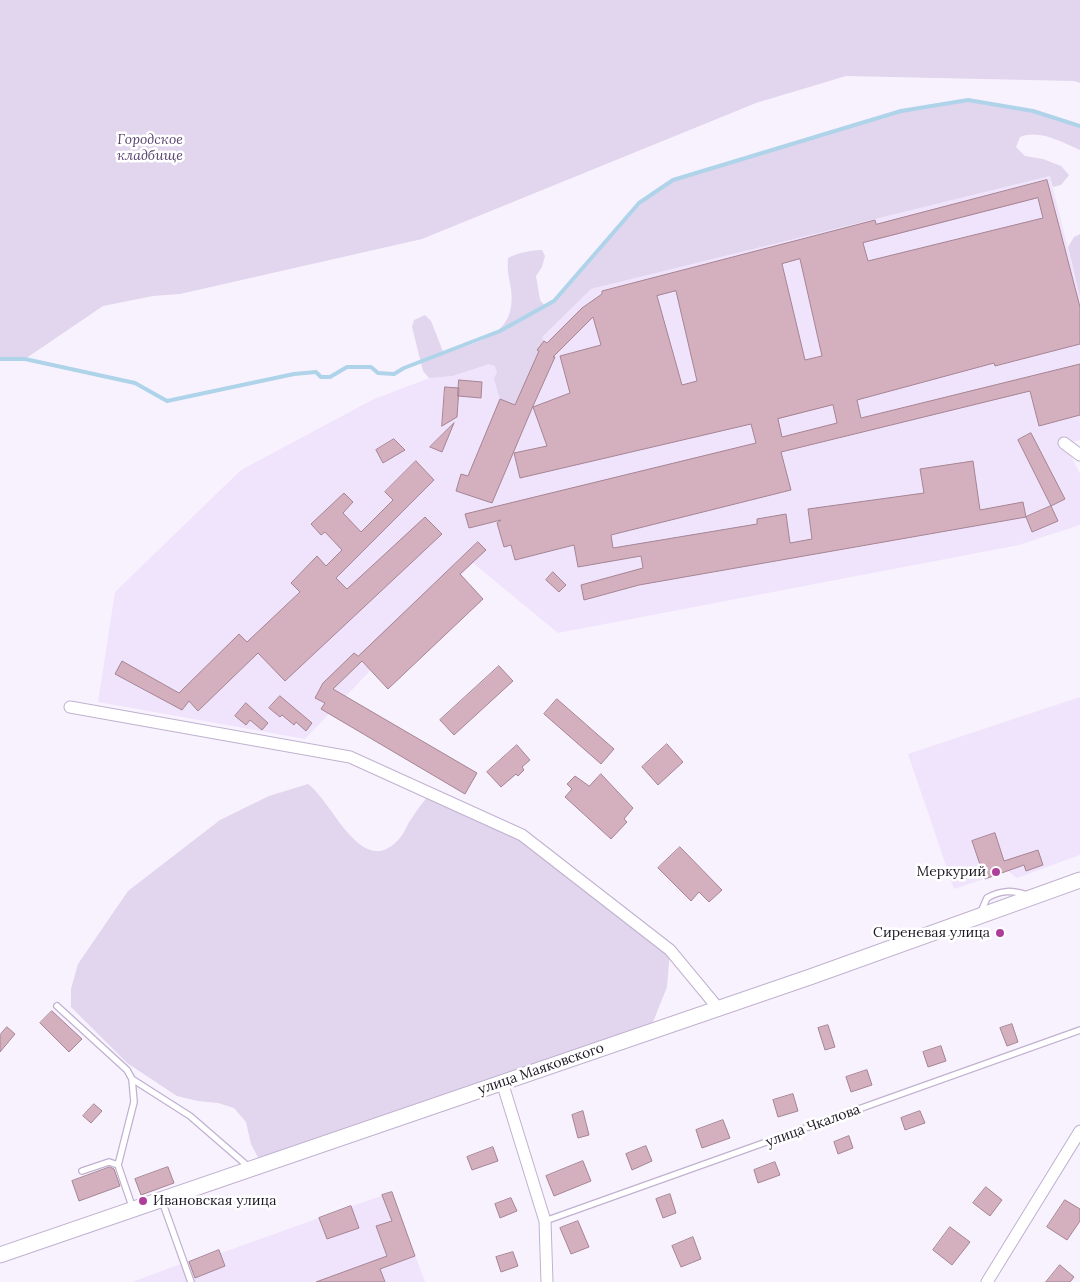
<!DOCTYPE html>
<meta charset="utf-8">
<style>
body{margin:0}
canvas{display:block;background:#f8f2ff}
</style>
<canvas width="1080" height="1282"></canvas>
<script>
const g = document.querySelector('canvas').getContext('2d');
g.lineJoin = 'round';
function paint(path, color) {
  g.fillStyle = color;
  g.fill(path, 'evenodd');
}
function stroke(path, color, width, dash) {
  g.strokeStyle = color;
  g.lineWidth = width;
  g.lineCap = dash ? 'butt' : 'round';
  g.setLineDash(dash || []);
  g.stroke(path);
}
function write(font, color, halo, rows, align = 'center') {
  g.font = font + ' Lora,serif';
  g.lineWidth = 5;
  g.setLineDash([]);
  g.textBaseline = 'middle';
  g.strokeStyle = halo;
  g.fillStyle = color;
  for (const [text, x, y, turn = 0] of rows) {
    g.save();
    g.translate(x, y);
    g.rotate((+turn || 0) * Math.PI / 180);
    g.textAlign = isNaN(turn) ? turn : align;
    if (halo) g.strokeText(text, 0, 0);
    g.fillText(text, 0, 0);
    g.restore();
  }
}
paint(new Path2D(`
 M1050 176 1080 297V440L1065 444 1080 474V525L1019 545 558 633 473 563 305 739 98 702 115 592 241 470 374 399 533 339 591 289Z
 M1080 697V855L1017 878 1008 871 954 889 908 754Z
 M392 1192 425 1282H132L219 1250 221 1253Z`), '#f0e4fc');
paint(new Path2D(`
 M0 0H1080V83L1074 81 846 76 756 103 422 239 180 294 153 296 103 306 25 359H0Z
 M968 100 1033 111 1080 126V150C1061 142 1040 129 1020 137L1016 147 1025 156 1043 159 1061 166 1069 175 1061 185 1053 187 1050 176 591 289 542 337 544 341 538 350 539 351 515 405 500 399 494 379 497 372 495 366 489 364 452 376 429 378 423 371 412 327 414 320 425 315 431 321 444 354C479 340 517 337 511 289 509 275 507 274 508 258 516 253 533 250 542 250L545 256 542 267 536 276 540 300 545 306 554 301 639 203 673 180 901 111Z
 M1080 234V297L1068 247 1074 237Z
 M308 784C334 803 362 882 400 838 405 832 407 824 412 818 417 809 424 801 431 793L522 835 670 950 667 987 649 1032 262 1165 251 1144 246 1122 234 1108 218 1103 198 1101 177 1096 127 1063 71 1007V989L78 964 128 891 220 820 269 796Z`), '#e1d6ed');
stroke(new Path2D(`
 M0 359H25L135 383 167 401 294 374 316 372 321 377H330L347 367H371L378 373 394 374 404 368 500 331 554 301 639 203 673 180 901 111 968 100 1033 111 1080 126`), '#afd4ea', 4);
const building = new Path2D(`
 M1047 180 1080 307V344L995 366 994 363 857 400 861 418 1080 364V415L1039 426 1030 391 781 452 791 490 611 535 613 548 757 524V519L786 514 790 543 812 539 808 509 924 493 920 469 973 461 980 510 1023 502 1026 517 639 585 584 600 581 585 643 568 641 556 578 567 574 545 515 560 511 545 504 547 497 523 501 520 469 528 465 514 756 443 751 424 520 478 514 453 547 446 533 407 570 393 560 356 601 345 593 317 553 357H555L533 406 492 503 456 491 461 474 468 476 500 399 515 405 539 351 537 350 544 341 547 343 582 308 602 294V291L875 220 876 224ZM1038 198 1043 218 868 261 863 243ZM800 259 822 356 805 360 782 264ZM676 291 697 381 682 385 657 296ZM833 405 837 423 782 437 778 419Z
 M459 380 482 382 481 398 458 396Z
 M445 387 459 388 457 417 442 426Z
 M454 423 442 452 430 447Z
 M1031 433 1065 499 1051 506 1018 440Z
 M394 439 405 450 383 463 376 450Z
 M416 461 434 480 336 578 347 589 425 517 442 534 285 681 258 653 198 711 189 701 182 710 115 674 122 661 179 693 239 634 247 642 300 592 291 583 317 556 326 566 342 550 325 532 321 535 311 524 344 493 353 502 343 513 361 532 393 500 385 492Z
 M1051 506 1058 521 1032 532 1026 517Z
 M478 542 486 550 460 574 483 599 388 689 362 661 333 689 477 773 465 794 321 709 325 703 315 698 323 683 354 653 358 656Z
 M553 572 566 585 559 592 546 580Z
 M499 666 513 681 454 735 440 720Z
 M280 696 312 723 306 731 296 722 294 725 282 715 280 717 269 708Z
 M557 699 614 749 601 764 544 714Z
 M246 703 268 723 262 730 250 720 246 725 235 716Z
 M667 744 683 762 658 785 642 767Z
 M517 745 530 760 522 767 524 770 518 776 516 774 501 787 487 772Z
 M601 774 633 808 624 819 627 822 611 839 565 797 572 789 567 784 575 776 589 786Z
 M995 833 1004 861 1038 850 1043 865 1026 871 1024 865 985 879 972 841Z
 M680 847 722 890 709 902 699 892 691 901 658 868Z
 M52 1011 82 1039 69 1052 40 1023Z
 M1012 1024 1018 1042 1007 1046 1000 1028Z
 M828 1025 835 1047 825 1050 818 1028Z
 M7 1027 15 1034 0 1052V1035Z
 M941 1046 946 1061 928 1067 923 1052Z
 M867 1070 872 1085 851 1092 846 1077Z
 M793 1094 798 1111 778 1117 773 1100Z
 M94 1104 102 1111 91 1123 83 1116Z
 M583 1111 589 1135 578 1138 572 1115Z
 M920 1111 925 1123 905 1130 901 1118Z
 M723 1120 730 1138 702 1148 696 1130Z
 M849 1136 853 1148 838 1154 834 1142Z
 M646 1146 652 1161 632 1170 626 1154Z
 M493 1147 498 1161 472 1170 467 1157Z
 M583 1161 591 1181 554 1196 546 1176Z
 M775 1162 780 1175 758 1183 754 1170Z
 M110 1167 114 1169 120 1186 79 1201 72 1181Z
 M168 1167 174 1183 141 1195 135 1179Z
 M986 1187 1002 1200 990 1216 973 1203Z
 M392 1192 415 1256 380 1269 385 1282H316L387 1256 376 1226 392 1221 382 1195Z
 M670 1194 676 1213 663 1218 656 1199Z
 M511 1198 517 1211 500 1218 495 1204Z
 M1065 1200 1080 1209V1221L1067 1240 1047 1227Z
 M351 1206 359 1228 327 1239 319 1218Z
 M578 1221 589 1247 571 1254 560 1228Z
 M950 1227 970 1242 952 1265 933 1250Z
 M693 1237 701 1259 681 1267 672 1246Z
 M219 1250 225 1266 195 1278 189 1262Z
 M513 1252 518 1266 501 1272 496 1257Z
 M1060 1265 1074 1277 1070 1282H1046Z`);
paint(building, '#d4b0bf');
stroke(building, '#a68493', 1);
const service = new Path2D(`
 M980 914 987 898C1001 890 1012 890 1027 895
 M57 1006 127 1070 132 1079 134 1102 118 1165 133 1209
 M132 1079 190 1116 250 1168
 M82 1171 109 1162 118 1165
 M162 1201 191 1282
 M545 1221 1080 1030`);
const minor = new Path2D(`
 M1064 443 1080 455
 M70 707 350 757 522 835 670 950 718 1008
 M502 1082 545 1221 547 1282
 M987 1282 1080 1131`);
const tertiary = new Path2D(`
 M0 1255 810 977 1080 880`);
stroke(service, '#c0b1d0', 8);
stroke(minor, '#c0b1d0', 13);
stroke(tertiary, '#c0b1d0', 17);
stroke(service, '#fff', 5.5);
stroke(minor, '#fff', 11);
stroke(tertiary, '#fff', 15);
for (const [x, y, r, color] of [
 [996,872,5,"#ae3e9a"],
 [1000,933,5,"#ae3e9a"],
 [143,1201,5,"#ae3e9a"]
]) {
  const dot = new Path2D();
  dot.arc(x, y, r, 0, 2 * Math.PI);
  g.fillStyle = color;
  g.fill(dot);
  stroke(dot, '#fff', 2);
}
write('italic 14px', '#5a4271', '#fff', [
 ["Городское",150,140],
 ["кладбище",150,156]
]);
write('14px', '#1c1722', '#fff', [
 ["Меркурий",986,872],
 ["Сиреневая улица",990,933],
 ["Ивановская улица",153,1201,"left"]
], 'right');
write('14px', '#1c1722', '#fff', [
 ["улица Маяковского",541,1069,-19],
 ["улица Чкалова",813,1126,-20]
]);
</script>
